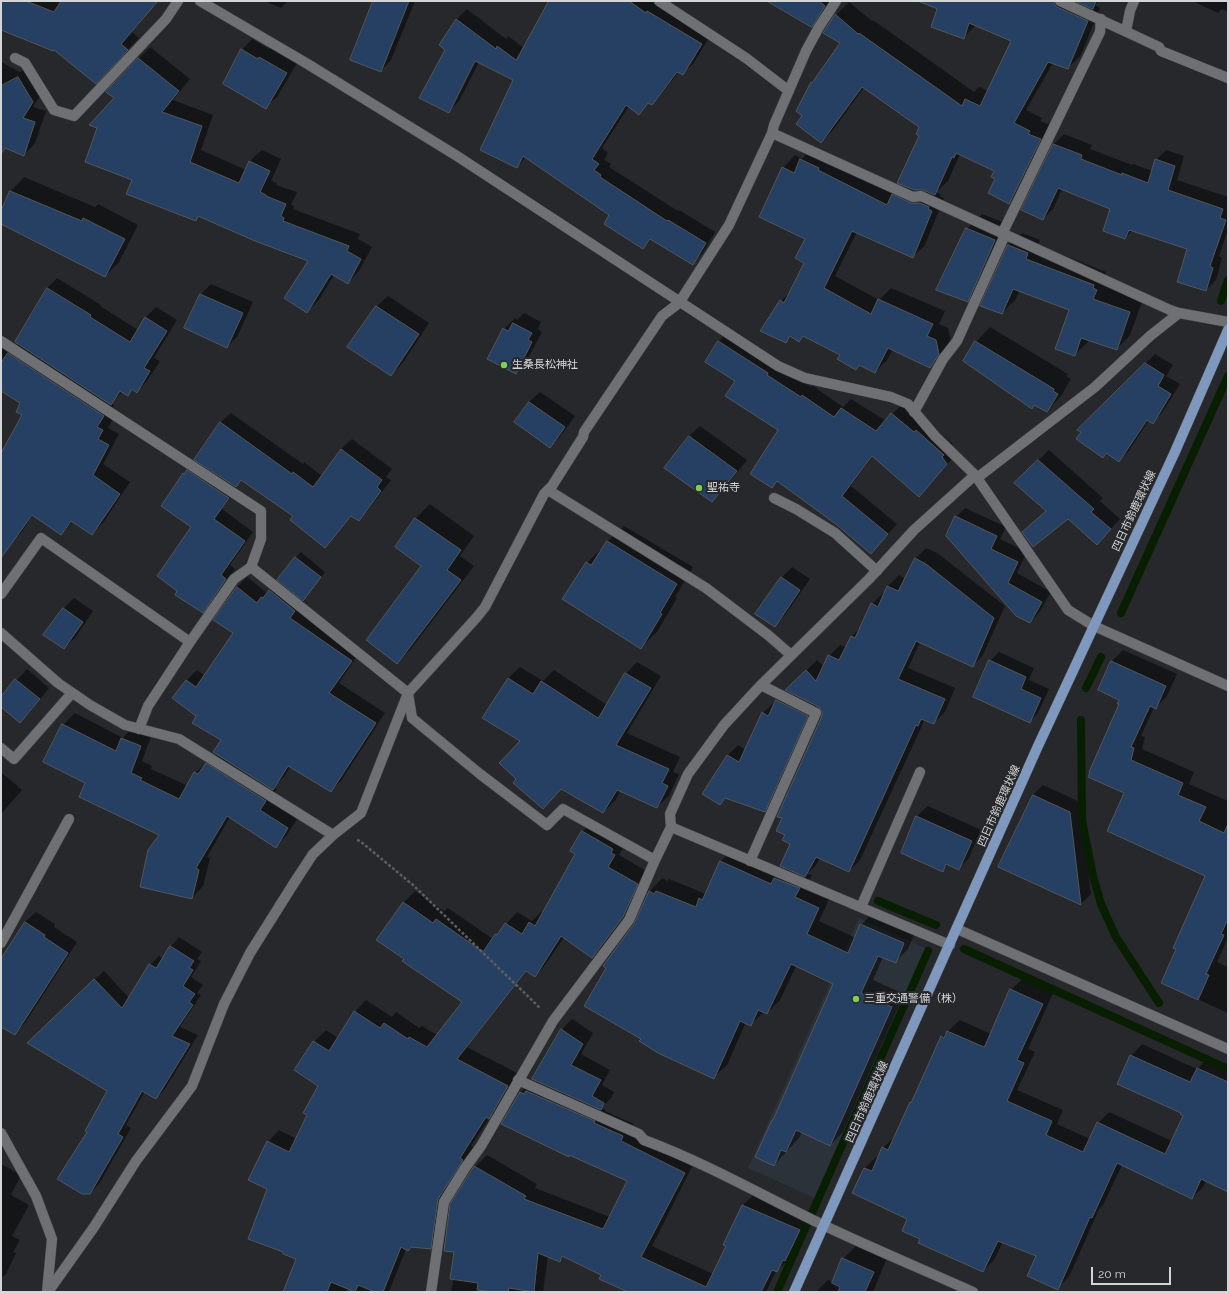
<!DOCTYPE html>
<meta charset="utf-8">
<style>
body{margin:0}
#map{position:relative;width:1229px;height:1293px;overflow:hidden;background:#26282b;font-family:Raleway,sans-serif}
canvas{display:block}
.frame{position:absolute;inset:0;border:2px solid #d3d5d6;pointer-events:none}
.scale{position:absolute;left:1091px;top:1267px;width:80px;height:18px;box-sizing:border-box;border:2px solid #d3d5d6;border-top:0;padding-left:5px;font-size:12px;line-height:14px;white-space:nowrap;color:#d3d5d6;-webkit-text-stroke:3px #26282b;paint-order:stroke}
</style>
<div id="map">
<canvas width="1229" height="1293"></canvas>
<div class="frame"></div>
<div class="scale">20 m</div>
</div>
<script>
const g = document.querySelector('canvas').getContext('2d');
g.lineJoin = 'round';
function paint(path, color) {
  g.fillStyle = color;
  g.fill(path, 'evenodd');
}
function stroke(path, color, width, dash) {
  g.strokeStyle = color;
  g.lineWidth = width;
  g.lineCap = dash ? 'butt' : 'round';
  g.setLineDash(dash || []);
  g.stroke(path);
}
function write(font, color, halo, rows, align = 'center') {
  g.font = font + ' Raleway,"Noto Sans JP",sans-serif';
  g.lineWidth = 4;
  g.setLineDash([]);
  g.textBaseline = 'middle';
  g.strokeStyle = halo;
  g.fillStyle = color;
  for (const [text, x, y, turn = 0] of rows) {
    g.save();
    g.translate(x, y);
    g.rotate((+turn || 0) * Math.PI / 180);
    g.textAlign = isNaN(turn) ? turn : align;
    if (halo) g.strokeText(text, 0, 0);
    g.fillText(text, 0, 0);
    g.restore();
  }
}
paint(new Path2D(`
 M859 918 928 949 817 1199 748 1168Z`), '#2c323a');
paint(new Path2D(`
 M1 1H158L132 32 139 38 107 71 3 30 1 34Z
 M264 1H288L281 8Z
 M374 1H415L391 60 381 71Z
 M550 1H659L712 33 693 64 682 74 679 72 662 93 651 103 650 102 638 113 629 106 602 148 608 153 604 160 611 164 609 167 678 211 679 210 715 232 703 253 692 263 652 239 643 248 611 215 526 157 517 167 515 80 479 62 459 101 449 111 446 49 440 45 457 19 467 9 506 39 508 36 524 48Z
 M793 1H831L822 15 811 26Z
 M941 1H1099L1095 5 1100 8 1081 55 1068 68 1053 63 1026 110 1042 118 1040 121 1053 126 1022 190 1009 203 996 178 995 171 960 154 948 181 936 192 941 195 940 197 944 198 925 245 913 257 857 232 835 276 879 300 891 288 945 311 939 324 948 328 951 341 942 355 930 367 893 349 887 360 875 372 860 365 856 368 841 355 804 335 799 340 792 336 786 342 781 301 793 289 806 262V238L760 217 783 168 795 155 802 159 813 147 896 191 903 184 921 136 920 127 864 87 834 129 821 142 803 116 812 83 819 75 841 43 836 15 849 2 872 21 873 20 974 92 979 87 988 91 1012 40 976 25 963 38Z
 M1192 1H1228V12L1222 9 1218 13Z
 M252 39 269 49 271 47 297 63 277 97 266 107 242 50Z
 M150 47 190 79 173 100 213 115 201 150 246 170 250 161 262 150 281 159 271 181 277 183 276 185 297 192 291 205 294 206 293 209 360 234 358 239 372 247 359 271 348 283 334 275 319 300 307 311 309 260 200 215 196 219 133 179 115 98 107 92Z
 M1 62 20 72 30 66 44 90 33 107 46 111 35 143 24 155 1 146Z
 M1064 134 1092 145 1090 149 1132 165 1133 164 1152 171 1156 160 1166 150 1184 156 1177 180 1228 197V230L1219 256 1222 258 1216 280 1206 290 1188 249 1133 230 1125 238 1112 208 1062 189 1053 209 1043 219 1022 209 1054 144Z
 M24 177 95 207 98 204 138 225 119 262 105 276 1 223V214L11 191Z
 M982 214 1010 225 983 285 967 301V229Z
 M1022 233 1040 240 1038 245 1106 272 1105 275 1110 276 1106 286 1143 299 1130 335 1117 349 1089 339 1088 342 1074 355 1070 309 1020 290 1015 300 1002 313 1008 246Z
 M57 278 101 305 100 306 138 330 145 318 156 307 177 320 154 358 160 361 147 381 137 392 133 389 128 394 123 391 111 403 114 405 107 416 113 419 108 428 119 434 103 464 130 482 103 523 92 534 73 521 61 534 33 515 21 533 10 543 1 537V455L23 414 22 403 1 390V340L14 348 18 343 47 288Z
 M211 284 253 302 237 337 227 347 200 295Z
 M388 296 429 323 402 364 391 375 349 347 377 306Z
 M524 313 541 322 538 329 542 332 526 362 516 373 504 329 515 318 517 320Z
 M990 327 1068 374 1066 376 1071 379 1061 396 1047 411 1035 404 1032 407 965 360 976 342Z
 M729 331 776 365 811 387 813 386 843 407 851 399 886 421 902 404 926 421 953 444 951 446 957 453 919 496 873 456 851 486 897 524 871 553 837 525 779 481 772 487 780 430 737 380 706 362 719 341Z
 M1155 354 1173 365 1166 376 1180 384 1162 413 1152 422 1149 420 1128 452 1119 461 1107 453 1103 457 1082 432 1078 430Z
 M540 392 575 416 560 437 550 447 529 402Z
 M231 413 303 464 304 462 322 476 341 449 352 439 392 469 386 477 391 480 369 509 359 520 353 515 325 547 294 516 242 480 235 487 237 488 222 509 253 532 230 565 235 569 212 602 202 611 179 591 192 527 184 474 198 461 220 423Z
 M700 426 747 460 723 490 712 501 689 436Z
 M1049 450 1103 498 1100 501 1120 519 1107 533 1068 518 1023 532 1047 510 1015 483Z
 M430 504 474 536 460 556 474 566 411 649 397 663 422 566 396 547 416 518Z
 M965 508 1006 527 1000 539 1027 552 1017 573 1051 592 1039 613 1030 622 956 517Z
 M624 526 693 567 675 597 677 598 657 632 641 647 587 563 603 547 604 548 608 541Z
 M926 548 937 553 1005 606 983 655 972 666 920 642 908 668 955 688 945 712 934 723 925 719 860 860 849 871 820 858 816 865 807 874 812 875 807 884 831 895 819 921 856 938 861 925 874 912 916 930 908 949 895 962 883 957 873 980 904 994 843 1132 830 1145 802 1132 799 1138 774 1165 773 1120 835 984 796 966 780 1000 767 1013 764 1012 751 1024 746 1022 727 1065 714 1077 642 1039 635 924 650 891 662 878 667 881 669 879 706 894 720 862 733 849 782 871 786 867 792 844 786 834 824 713 820 706 817 705 774 801 764 811 727 797 720 804 704 794 728 755 738 745 746 750 763 713 773 703 775 704 777 700 817 660 824 667 829 656 840 645 846 647 851 637 861 627 872 604 883 593 885 594 888 586 899 575 906 579 915 559Z
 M301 552 325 572 303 599 305 600 299 608 361 650 339 683 385 713 341 781 330 791 291 766 283 778 274 787 277 789 271 798 299 816 287 835 276 846 230 817 207 857 210 858 203 886 192 898 160 834 87 783 63 725 75 713 123 738 133 727 152 734 142 761 152 766 151 769 188 786 195 773 217 754 222 740 198 716 173 698 187 680 197 670 205 676 235 633 237 587 247 577 267 593 280 581 296 557Z
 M792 567 810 579 785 615 775 626 781 578Z
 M74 598 93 611 75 638 64 648 63 609Z
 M1123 650 1177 674 1167 696 1156 708 1154 707 1141 736 1145 737 1142 749 1194 772 1189 784 1228 801V938L1217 962 1228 967V1013L1162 983 1206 875 1126 793 1120 699 1099 690 1112 661Z
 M999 652 1034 668 1029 680 1049 689 1038 713 1029 722 990 661Z
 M637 662 661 676 627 733 680 757 673 772 679 774 669 796 657 807 621 790 615 801 603 812 561 788 517 779 521 740 508 678 520 667 543 681 554 670 607 705 626 674Z
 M27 669 49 688 31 711 20 722 1 706V698Z
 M1 772 22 790 1 814Z
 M1043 785 1080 802 1091 894 1081 904 1000 866 1033 795Z
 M928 806 981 830 969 858 959 868 949 864 942 871 902 852 917 816Z
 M594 820 624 837 622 841 626 843 619 855 648 872 635 904 604 945 592 957 564 937 546 964 535 976 527 971 467 1047 519 1074 501 1106 490 1117 471 1146 474 1148 450 1186 442 1236 430 1248 412 1246 408 1250 406 1249 390 1289 388 1292H358L347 1288 346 1292H284L297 1258 268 1189V1142L279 1130 297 1139 309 1115 319 1086 295 1070 314 1042 326 1030 338 1038 355 1012 366 1000 392 1017 396 1012 419 1028 422 1026 437 1035 463 1002 377 940 404 902 415 891 444 911 448 908 493 939 517 912 532 921 541 912 543 913 576 853 571 851 583 831Z
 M36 912 55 924 54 927 77 942 25 1023 15 1034 1 1027V968L6 953 25 922Z
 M179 937 202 952 197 959 201 961 191 977 203 985 197 993 201 995 180 1027 198 1035 165 1089 156 1098 145 1091 126 1125 131 1128 99 1184 90 1193 88 1132 108 1090 37 1034 104 971 129 998 150 965 159 956 163 959 171 946Z
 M1022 979 1053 993 1028 1049 1035 1052 1017 1090 1063 1110 1057 1124 1090 1139 1098 1123 1109 1112 1172 1141 1184 1115 1131 1056 1142 1044 1197 1069 1209 1057 1228 1067V1191L1206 1180 1203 1187 1192 1198 1122 1165 1103 1205 1099 1209 1069 1277 1057 1288 1037 1256 1003 1241 994 1260 983 1271 921 1239 909 1218 865 1168 876 1157 878 1158 883 1148 894 1137 910 1103 914 1099 942 1037 960 1020 991 1034 1011 990Z
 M572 1019 593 1033 581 1054 610 1070 602 1085 614 1092 611 1098 601 1108 606 1110 605 1111 634 1124 631 1129 695 1161 652 1246 713 1274 727 1246 742 1206 754 1194 810 1219 796 1248 792 1252 789 1260 776 1271 766 1292H631L603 1274 564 1256 560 1261 548 1256 543 1292H451L475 1167 487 1155 537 1184 535 1188 610 1217 628 1180 570 1154 568 1156 520 1093 532 1081 535 1083 537 1080 561 1030Z
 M1 1164 21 1175 11 1195 29 1205 12 1236 20 1240 13 1252 16 1253 6 1274 1 1278Z
 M857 1245 887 1258 873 1292H816L828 1280 833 1282 843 1259Z`), '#0007');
stroke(new Path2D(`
 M1221 301 1228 280
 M1121 613 1228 376
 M1086 688 1101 657
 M1081 720 1082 820 1093 876 1101 904 1116 937 1159 1003
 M878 901 936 925
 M964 949 1228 1069
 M777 1292 928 951`), '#071f00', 8);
const building = new Path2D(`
 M1 1H26L54 12 61 1H158L121 44 128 50 96 84 54 50 53 51 1 30Z
 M373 1H409L381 72 350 60Z
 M549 1H629L646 13 647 11 702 44 683 75 677 72 652 105 648 103 639 115 626 105 592 159 599 164 594 170 601 175 600 177 667 221 668 220 706 243 693 265 650 239 643 249 604 224 609 215 523 156 517 168 480 150 513 80 475 61 449 113 419 98 445 50 439 45 456 19 496 49 497 46 516 60Z
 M767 1H819L825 6 812 27Z
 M918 1H1054V4L1057 7 1088 21 1068 69 1048 62 1014 123 1030 131 1028 134 1041 139 1009 204 988 193 995 179 991 177 994 171 956 153 954 158 952 157 935 195 923 190H914L897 183 919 136 916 134 919 127 862 87 821 143 796 124 802 116 796 111 811 82 812 83 840 43 823 33 835 14 858 34 859 33 962 106 965 99 980 106 1011 41 969 23 964 39 931 27 937 9Z
 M1075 1H1096L1093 9Z
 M241 49 258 59 259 57 287 73 266 109 223 84Z
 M138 58 179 91 162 112 202 126 190 162 239 183 249 161 270 171 260 192 266 195V196L286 204 281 216 284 218 283 221 349 246 347 251 361 259 348 284 331 274 307 313 284 298 308 261 255 241 198 216 196 221 126 194 132 180 85 162 97 128 89 125 114 98 106 92Z
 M18 77 33 102 23 118 35 122 24 156 5 148 1 154V86Z
 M1053 144 1082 155 1081 159 1122 175V173L1148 183 1155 159 1175 166 1168 190 1223 209 1220 218 1226 220 1210 266 1213 268 1206 291 1177 282 1187 249 1129 230 1125 239 1103 231 1110 209 1058 188 1043 220 1021 210Z
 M800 159 819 168 818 170 887 205 892 194 911 203H920L929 207 928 209 932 211 913 258 852 231 824 288 871 314 878 299 933 324 927 336 936 340 939 354 930 368 888 348 875 373 859 365 856 370 837 359 840 355 803 336 799 342 790 336 786 343 760 331 780 300 784 303 804 263 795 258 805 239 759 217 782 167 794 173Z
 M10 191 82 221 83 218 125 239 105 277 1 224V211Z
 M966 228 995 240 968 302 936 290Z
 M1008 245 1028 253 1026 259 1094 285 1093 288 1097 290 1093 299 1130 312 1117 350 1081 338 1075 356 1055 349 1069 310 1013 289 1002 314 980 306Z
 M47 288 91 315 90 317 130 342 145 317 167 331 144 368 150 371 137 393 132 389 128 396 120 391 111 405 15 342Z
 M200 294 243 313 227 348 184 328Z
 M376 306 419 334 391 376 347 347Z
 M513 323 532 333 528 340 532 342 516 374 487 359 503 328 508 331Z
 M718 341 768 373 767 375 801 397 802 395 834 417 841 408 876 431 891 413 914 432 916 430 944 455 942 457 947 464 919 497 872 456 842 496 888 534 871 554 837 525 777 481 772 488 750 474 778 430 725 396 735 381 705 362Z
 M975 341 1054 389 1053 391 1058 394 1047 412 1034 405 1032 409 963 361Z
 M8 353 104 416 97 427 103 430 98 439 109 445 93 475 120 494 92 535 71 521 61 535 32 515 1 558V453L22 415 16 412 20 403 1 391V363Z
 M1145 363 1164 375 1158 386 1171 394 1153 424 1147 420 1119 462 1106 453 1103 458 1076 439 1081 432 1077 430Z
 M529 402 565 427 550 448 514 422Z
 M220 422 292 474 293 472 313 487 341 449 382 480 377 487 381 491 359 521 351 516 325 548 290 520 293 516 241 480 236 487 194 460Z
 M689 436 737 471 712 502 664 468Z
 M1038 460 1094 509 1091 512 1111 529 1097 545 1068 519 1033 547 1022 532 1046 511 1014 483Z
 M187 470 229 498 214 519 245 541 221 575 226 579 203 613 175 595 177 591 157 576 191 527 161 506 183 473 184 474Z
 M955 516 997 536 991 549 1018 562 1008 583 1042 602 1030 623 1016 616 946 536Z
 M415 518 461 550 447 570 461 580 397 664 366 640 421 566 395 547Z
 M607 541 677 584 660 613 662 614 641 649 562 599 586 562 591 565Z
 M295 557 321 577 303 601 277 580Z
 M915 558 926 564 994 618 973 667 916 641 898 679 945 699 934 724 921 719 918 726 916 725 849 872 816 857 805 877 780 866 790 844 782 840 785 835 776 831 782 818 777 817 822 716V712L819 707 785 690 806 670 816 681 828 655 839 660 851 636 855 638 871 603 878 607 887 586 898 591Z
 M781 577 800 590 775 627 755 614Z
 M237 587 257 603 261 597 263 598 269 590 295 611 290 618 352 661 329 693 376 723 331 792 288 766 273 790 213 752 221 740 192 723 196 716 172 698 186 680 196 687 233 633 213 620Z
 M63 608 83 622 64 649 43 635Z
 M989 660 1026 677 1021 689 1041 698 1030 723 973 697Z
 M1111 661 1166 686 1156 709 1150 706 1131 747 1134 748 1131 760 1183 783 1178 795 1206 807 1199 821 1224 833 1228 824V919L1221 934 1224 935 1206 974 1209 975 1198 1000 1161 983 1176 949 1173 948 1205 876 1107 831 1124 793 1088 777 1090 773 1089 772 1119 704H1117L1119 700 1098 690Z
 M625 673 651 688 616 745 669 769 662 783 668 786 657 808 617 790 603 813 561 789 543 809 513 783 516 779 499 763 520 741 482 718 508 678 533 694 541 681 598 718Z
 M15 679 40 699 20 723 1 707V697Z
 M776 700 808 716 765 812 725 798 720 805 702 794 727 755 739 762 762 712 768 716Z
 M62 724 116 751 121 738 141 746 131 773 142 778 140 780 179 799 194 772 198 774 206 763 266 801 260 810 288 828 276 848 227 816 196 868 199 870 192 899 140 887 148 850 159 835 79 797 85 783 43 762Z
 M1033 795 1070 812 1081 905 998 867Z
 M916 816 972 841 959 870 946 864 943 872 901 853Z
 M582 831 613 849 611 853 615 855 608 867 638 884 623 917 592 958 561 936 535 977 526 971 457 1059 508 1086 489 1119 486 1117 460 1158 463 1160 438 1199 431 1249 411 1247 408 1251 401 1247 383 1292H375L358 1285 355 1292 331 1282 327 1292H283L296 1259 283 1254V1252L248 1239 267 1189 248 1180 267 1141 289 1152 307 1115 303 1113 318 1086 294 1070 313 1041 329 1051 354 1011 380 1028 384 1023 408 1039 409 1037 427 1047 462 1002 402 961 404 959 376 940 403 902 433 923 436 919 483 952 495 934 497 935 505 923 522 934 529 922 535 926 575 854 570 851Z
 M720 861 771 884 774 878 800 888 795 897 819 908 807 934 848 953 860 924 904 943 896 963 878 956 861 993 892 1007 830 1146 796 1130 786 1152 781 1150 774 1166 755 1157 772 1120H773L833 984 791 964 767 1014 758 1010 751 1026 740 1021 714 1079 658 1053 639 1041 641 1039 584 1006 606 968 603 966 634 924 649 891 654 894 656 891 696 907 699 898 702 900Z
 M25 922 45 935 44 937 68 953 15 1035 1 1027V959Z
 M170 946 194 961 189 968 193 970 183 986 195 994 189 1002 193 1005 172 1036 190 1044 156 1099 142 1091 118 1134 123 1137 90 1194H82L57 1179 87 1132 85 1131 107 1091 27 1043 94 979 122 1008 149 964 156 968Z
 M1010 989 1043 1004 1017 1060 1024 1063 1007 1101 1052 1121 1046 1135 1083 1152 1097 1122 1165 1154 1183 1116 1180 1114 1181 1113 1117 1084 1130 1055 1190 1082 1197 1068 1228 1082V1192L1201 1179 1192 1199 1117 1163 1092 1218 1090 1217 1058 1290 1027 1276 1036 1256 998 1241 983 1272 918 1243 920 1239 902 1231 907 1219 852 1193 864 1168 872 1171 882 1147 888 1150 910 1102 911 1103 941 1036 944 1038 947 1031 984 1047Z
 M561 1029 583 1044 571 1065 601 1080 592 1096 604 1103 601 1110 532 1079Z
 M526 1091 595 1121 594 1123 623 1136 621 1141 685 1173 641 1257 706 1287 726 1246 723 1245 742 1205 800 1230 785 1261 783 1260 777 1272 772 1270 761 1292H628L599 1279 601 1275 562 1256 560 1262 538 1253 534 1292 509 1288 508 1292H494L477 1290 478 1283 450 1279 454 1252 444 1251 450 1204 474 1166 526 1196 524 1199 603 1229 627 1181 569 1155V1157L501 1124 520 1092 524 1094Z
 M842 1258 874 1272 865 1292H838L840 1287 832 1283Z`);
paint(building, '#264064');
stroke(building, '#535659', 1);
const service = new Path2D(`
 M548 490 706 588 768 635 791 655
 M774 498 796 509 835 533 877 571
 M1 943 69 819
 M518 1080 639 1134 644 1140`);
const minor = new Path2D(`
 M200 1 306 63 457 156 778 366 805 378 891 397 908 404 935 436 975 475 1068 610 1094 626 1228 686
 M659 1 746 58 789 91
 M1060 1 1159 47 1161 51 1228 78
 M1126 31 1130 11 1134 1
 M15 58 25 63 54 110 74 116 166 19 178 1
 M772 133 913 197 921 196 1170 310 1179 313 1228 322
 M1002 234 1100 32 1101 19
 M1 341 261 511V539L251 567 408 693 412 718 480 774 547 825 563 809 655 860
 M914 412 943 359 957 341 1005 235
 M977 478 1095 387 1150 336 1179 313
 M1 594 41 538 190 642
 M1 633 58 683 90 705 125 725 179 739 333 835
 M139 729 148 706 190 642 234 579 251 567
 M1 748 14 759 72 693
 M671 827 950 945
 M750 861 816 713 761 685
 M861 907 920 772
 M957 929 1228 1049
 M1 1133 36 1196 52 1239 47 1292
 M644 1140C706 1163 765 1197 825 1226 874 1249 924 1270 973 1292
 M48 1292 94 1227 136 1161 192 1086 224 1004 250 953 294 883 313 854 333 835 361 813 408 693 477 617 485 607 544 494 552 486 583 437 584 432 662 316 679 303 729 225 772 133 774 125 806 51 819 27 836 1
 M431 1292 444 1202 465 1168 481 1146 553 1021 629 920 655 860 671 827 670 814 688 774 724 725 761 685 869 579 914 530 975 475`);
const primary = new Path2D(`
 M794 1292 1038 746 1174 454 1228 330`);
stroke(service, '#424446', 11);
stroke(minor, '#424446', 11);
stroke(primary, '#424446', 11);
stroke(new Path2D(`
 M357 840 360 841 413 885 540 1008`), '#5c5e60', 2.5, [3, 2]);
stroke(service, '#6e7073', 10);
stroke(minor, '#6e7073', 10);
stroke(primary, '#7f99be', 10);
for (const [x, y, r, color] of [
 [504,365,4,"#7fd052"],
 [699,488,4,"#7fd052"],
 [856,999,4,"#7fd052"]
]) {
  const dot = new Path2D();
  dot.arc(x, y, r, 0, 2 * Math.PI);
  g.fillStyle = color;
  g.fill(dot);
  stroke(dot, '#26282b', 1.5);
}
write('11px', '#d3d5d6', '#26282b', [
 ["生桑長松神社",512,365],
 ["聖祐寺",707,488],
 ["三重交通警備（株）",864,999]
], 'left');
write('11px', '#d3d5d6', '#26282b', [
 ["四日市鈴鹿環状線",1134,511,-65],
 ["四日市鈴鹿環状線",999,806,-66],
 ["四日市鈴鹿環状線",867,1102,-66]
]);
</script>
